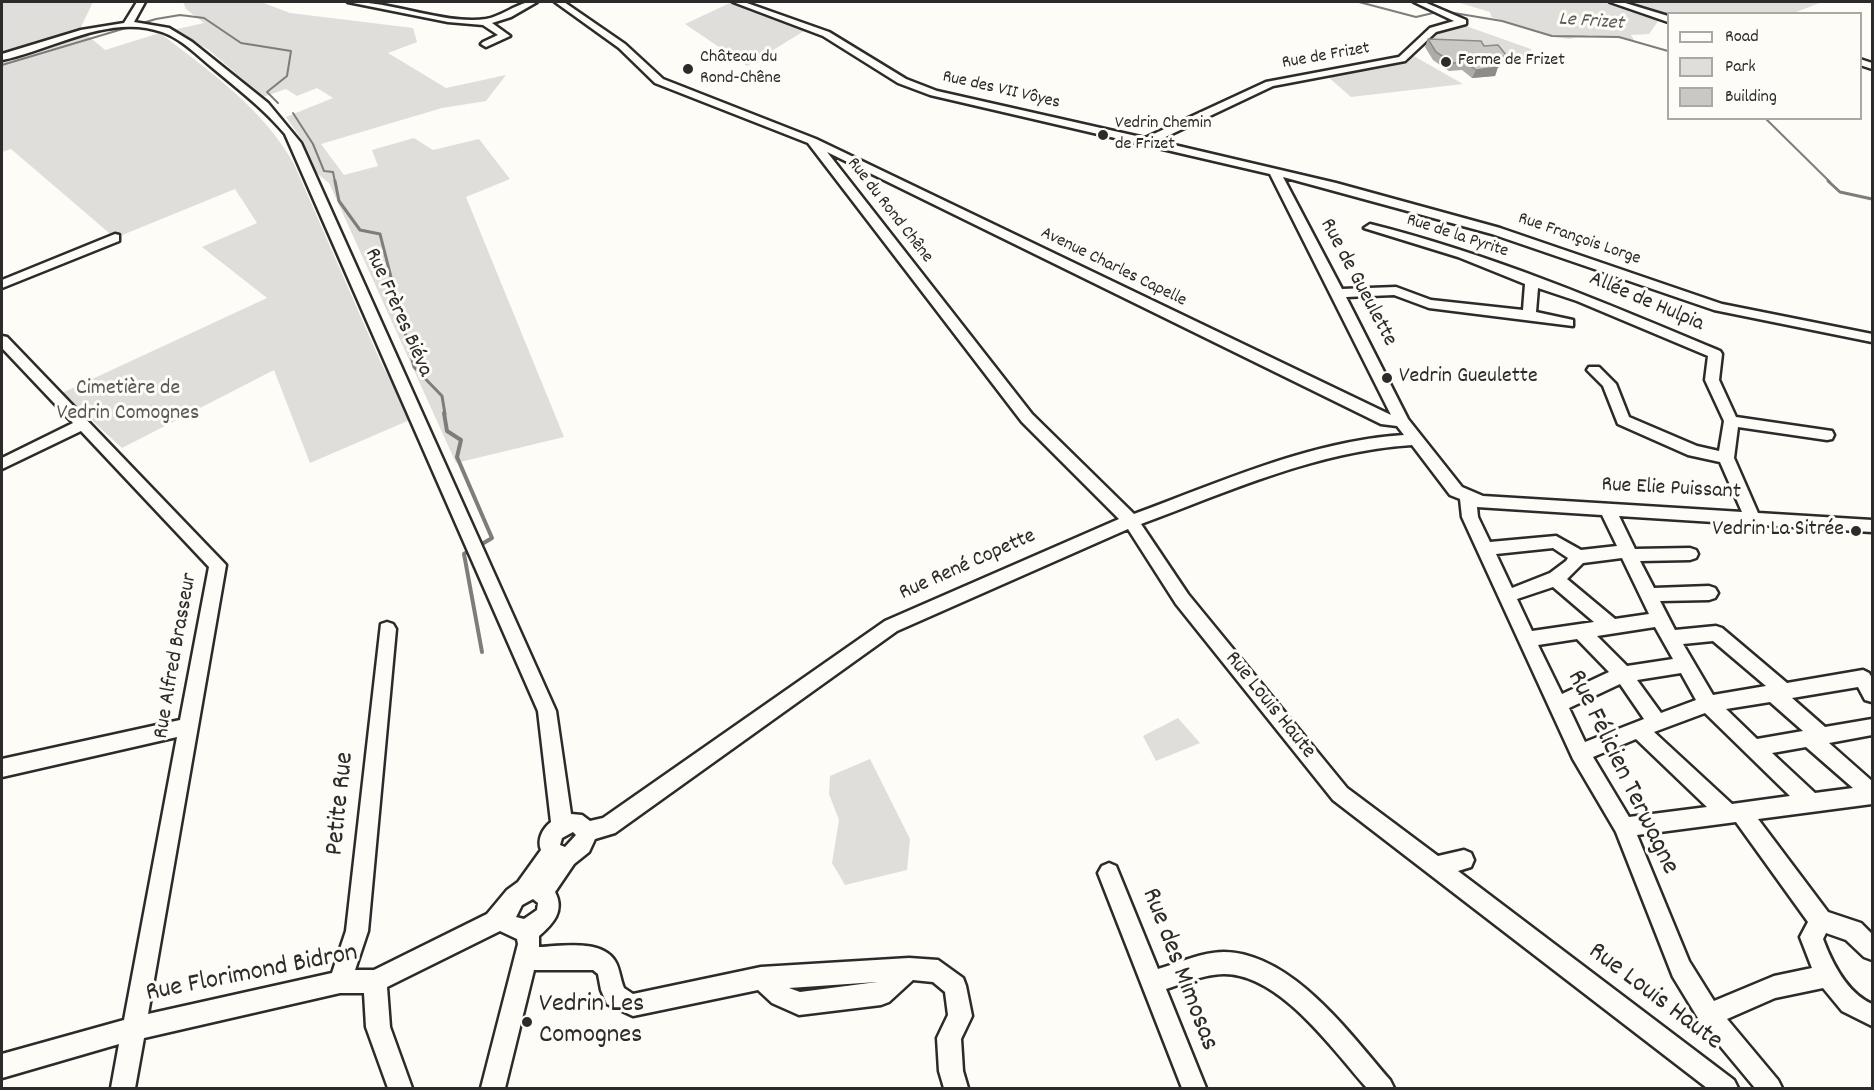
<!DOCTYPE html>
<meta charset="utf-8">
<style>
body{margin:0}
#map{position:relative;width:1874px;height:1090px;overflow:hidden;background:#fdfcf7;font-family:Dekko,sans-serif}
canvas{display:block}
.frame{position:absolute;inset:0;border:3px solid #2b2b2b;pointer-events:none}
.legend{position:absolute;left:1667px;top:12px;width:195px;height:108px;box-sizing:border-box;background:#fdfcf7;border:2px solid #a9a8a5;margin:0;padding:8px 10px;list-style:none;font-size:18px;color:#2b2b2b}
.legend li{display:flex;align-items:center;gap:12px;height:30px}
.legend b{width:30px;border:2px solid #a9a8a5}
</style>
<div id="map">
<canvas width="1874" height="1090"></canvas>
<div class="frame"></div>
<ul class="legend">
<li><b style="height:8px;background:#fdfcf7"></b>Road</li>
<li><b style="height:16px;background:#dfdeda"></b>Park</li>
<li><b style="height:16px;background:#c9c8c4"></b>Building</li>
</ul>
</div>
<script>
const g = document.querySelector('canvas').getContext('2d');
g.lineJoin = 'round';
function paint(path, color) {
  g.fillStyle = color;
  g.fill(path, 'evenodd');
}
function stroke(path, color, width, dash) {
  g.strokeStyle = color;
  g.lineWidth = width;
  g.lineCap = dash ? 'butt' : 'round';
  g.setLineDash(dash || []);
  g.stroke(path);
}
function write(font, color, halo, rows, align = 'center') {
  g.font = font + ' Dekko,sans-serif';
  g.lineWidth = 6;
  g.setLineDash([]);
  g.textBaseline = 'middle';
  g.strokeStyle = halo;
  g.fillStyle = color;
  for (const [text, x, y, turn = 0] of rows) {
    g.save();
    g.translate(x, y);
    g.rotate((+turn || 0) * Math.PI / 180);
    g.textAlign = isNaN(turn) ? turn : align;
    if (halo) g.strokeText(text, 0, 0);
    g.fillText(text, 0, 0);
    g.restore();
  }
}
paint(new Path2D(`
 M2 2H93L80 29 105 50 160 33C210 72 263 108 294 164L381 363 412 419 310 463 274 370 122 448 62 393 267 298 202 247 257 223 235 189 115 238 11 149 2 152Z
 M183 2H261L290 13 413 28 417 42 388 53 446 88 506 75 486 101 442 108 321 144 344 175 378 166 372 150 414 138 433 150 479 139 510 179 466 197 564 437 456 463 329 183 314 171 304 143 286 117 333 98 317 88 297 96 286 89 263 97 209 50 173 30 204 23 186 9Z
 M732 2 804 31 747 66 685 24Z
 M1457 2H1608L1659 20 1649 34 1631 35 1634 40 1589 35 1569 39 1554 37 1491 17 1490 12Z
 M1617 2H1822L1794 13 1668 14V16Z
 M1463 25 1531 49 1529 65 1509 60 1505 52 1493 49 1422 46 1440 29Z
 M1412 55 1463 84 1351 97 1327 76 1401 61Z
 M1178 718 1200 743 1156 761 1143 736Z
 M870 759 910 839 907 870 845 885 832 863 839 820 829 794 830 776Z`), '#dfdeda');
stroke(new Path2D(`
 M1359 2 1416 17 1433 13
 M1442 11 1502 21 1552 36 1619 37 1668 51
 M2 65 156 19 180 15 204 18 241 43 291 51 287 76 267 92 278 103
 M293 113 313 144 324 171 333 172 335 182
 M1765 118 1830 182`), '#7e7d7b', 2);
stroke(new Path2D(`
 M335 181 339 201 360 230 380 234 414 367 442 396 445 414
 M1828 181 1840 192 1872 199`), '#7e7d7b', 3);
stroke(new Path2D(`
 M444 413 447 431 461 440 457 457 492 538 477 547
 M470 550 464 554 482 652`), '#7e7d7b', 4);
const minor = new Path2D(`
 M137 2H145L134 22 169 28 192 42 268 103 301 143 556 711 571 814 582 815 590 821 603 818 885 621 1119 519 1022 422 808 143 655 83 619 48 555 2H564L625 44 663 79 816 139 1391 415 1270 174 930 95 898 83 823 36 733 2H744L829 32 906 79 937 91 1145 138 1266 82 1399 57 1430 28 1454 21 1414 2H1424L1466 20V24L1436 32 1405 61 1273 86 1157 141 1336 183 1500 228 1722 304 1872 334V342L1714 310 1492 234 1283 177 1342 289 1396 287 1431 300 1523 310 1525 284 1458 257 1364 228 1370 224C1490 254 1606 303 1720 351L1722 354 1719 380 1736 417 1832 431 1834 435 1832 439 1827 440 1738 427 1734 458 1758 513 1872 520V532L1619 516 1635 549 1690 548 1696 550 1698 554 1696 558 1690 560 1640 561 1654 588 1709 586 1715 588 1718 593 1715 598 1709 600 1660 601 1675 630 1716 626 1722 628 1787 683 1863 670 1869 673 1872 678V702L1865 700 1858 687 1792 698 1825 727 1872 719V735L1829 743 1872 781V804L1758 819 1828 912 1861 923 1872 934V960L1864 957 1846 940 1826 933 1823 939C1832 963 1847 993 1872 1004V1026L1842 1011 1823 988 1775 998 1727 1019 1778 1080 1782 1088H1755L1701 1023 1673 977 1616 832 1573 759 1462 517 1460 499 1450 495 1412 445C1317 451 1230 491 1141 524L1188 594 1347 788 1438 856 1464 850 1471 853 1474 860 1471 867 1458 871 1734 1080 1738 1088H1707L1333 800 1176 604 1128 529 897 631 615 833 595 839 589 852 574 864 555 892C565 911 553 924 539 936V947C561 946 602 939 615 961 620 969 620 979 624 988L633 994 761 967 909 958 938 960 963 978 966 986 972 1016 961 1039 963 1071 968 1088H944L939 1071 937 1038 948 1015 945 992 933 982 913 980 889 1002 881 1005 799 1015 772 1003 758 990 633 1016 607 1004 601 990 598 974 593 970H534L505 1088H481L518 944 517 939 500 931 387 987 390 1027 412 1088H388L366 1027 364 993H340L144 1038 135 1088H111L119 1044 2 1078V1054L124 1020 177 737 2 777V759L180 720 209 567 81 431 2 469V458L73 423 2 348V336L7 337 226 565 148 1014 332 973 346 931 381 624 387 622 393 624 396 629 368 931 355 970H374L487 914 507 890 518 882 541 850C537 840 542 829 551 822L538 711 285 134C264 109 239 90 214 69 198 56 182 39 162 32 109 13 52 50 2 60V54L81 30 124 23ZM827 152 1381 424 1397 426 1404 435C1310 441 1221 482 1134 514L1032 414ZM1538 288 1577 301 1708 356 1705 380 1724 421 1719 451 1697 446 1629 417 1616 384 1599 367H1589L1587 370 1603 386 1618 424 1688 455 1720 462 1742 512 1483 496 1462 487 1408 419 1346 297 1394 295 1429 308 1573 326V320L1536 312ZM1477 507 1602 515 1617 546 1581 550 1556 536 1490 542 1478 517ZM1553 548 1568 558 1566 561 1550 573 1512 588 1496 554ZM1622 558 1649 614 1615 619 1567 579 1583 563ZM1553 587 1594 622 1532 631 1517 599ZM1655 627 1673 659 1627 666 1597 636ZM1577 639 1609 672 1562 694 1538 645ZM1713 641 1766 686 1713 695 1683 644ZM1681 673 1696 700 1661 713 1637 680ZM1620 684 1644 719 1585 742 1569 708ZM1770 702 1803 731 1757 739 1726 709ZM1705 713 1790 796 1732 804 1654 732ZM1636 739 1707 807 1629 817 1593 757ZM1806 747 1853 788 1815 793 1772 753ZM1736 822 1808 922 1800 937 1812 968 1774 976 1714 1001 1689 961 1637 835ZM573 832 576 835 565 847 560 845 562 838ZM533 899 538 903 537 910 524 919 516 917 522 905ZM877 982 800 992 789 988Z
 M348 2C389 0 444 25 486 19 504 16 520 0 537 2L511 17 492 23 510 36 486 47 481 44 483 42 498 35 483 25 448 22Z
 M1610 2H1622L1668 16V22Z
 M1860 59 1872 63V69L1860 65Z
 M115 234 119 235V241L2 288V280Z
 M1109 863 1116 866 1158 969C1179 963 1202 952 1224 952 1292 953 1350 1034 1390 1080L1394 1088H1367C1333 1050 1280 974 1224 974 1205 974 1184 983 1166 989L1206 1088H1182L1098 873 1102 866Z`);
stroke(minor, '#2b2b2b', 5);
paint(minor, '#fdfcf7');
paint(new Path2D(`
 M1428 39 1484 46 1507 56 1503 64 1496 65 1498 67 1495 76 1472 78 1462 70 1449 71 1433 60 1425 47Z`), '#adaca9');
paint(new Path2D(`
 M1507 56 1503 64 1484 67 1487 58Z
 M1498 67 1495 76 1472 78 1476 70Z`), '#8d8c89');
const building = new Path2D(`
 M1428 39 1481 41 1484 46 1498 45 1507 56 1487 58 1498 67 1476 70 1465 62 1453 63 1436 52Z`);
paint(building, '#c9c8c4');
stroke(building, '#8d8c89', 1.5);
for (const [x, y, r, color] of [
 [1446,62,6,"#2b2b2b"],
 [688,69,6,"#2b2b2b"],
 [1103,135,6,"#2b2b2b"],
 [1387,378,6,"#2b2b2b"],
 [1856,531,6,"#2b2b2b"],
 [527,1022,6,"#2b2b2b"]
]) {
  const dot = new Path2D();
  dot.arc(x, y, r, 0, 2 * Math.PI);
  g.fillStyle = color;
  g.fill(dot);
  stroke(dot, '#fdfcf7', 2);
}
write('18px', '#2b2b2b', '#fdfcf7', [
 ["Rue de Frizet",1326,57,-10],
 ["Rue des VII Vôyes",1001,91,13],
 ["Rue du Rond Chêne",889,211,52],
 ["Rue de la Pyrite",1457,237,18],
 ["Rue François Lorge",1579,240,19],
 ["Avenue Charles Capelle",1113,268,26]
]);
write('18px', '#2b2b2b', '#fdfcf7', [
 ["Château du",700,59],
 ["Rond-Chêne",700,80],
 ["Ferme de Frizet",1458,62],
 ["Vedrin Chemin",1115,125],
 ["de Frizet",1115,146]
], 'left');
write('italic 20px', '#5b5b5a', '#fdfcf7', [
 ["Le Frizet",1591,23,4]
]);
write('22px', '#2b2b2b', '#fdfcf7', [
 ["Rue de Gueulette",1357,283,62],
 ["Allée de Hulpia",1646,303,23],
 ["Rue Frères Biéva",397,313,66],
 ["Rue Elie Puissant",1671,490,3],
 ["Rue René Copette",968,566,-24],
 ["Rue Alfred Brasseur",177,656,-80],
 ["Rue Louis Haute",1269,706,51]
]);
write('22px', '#2b2b2b', '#fdfcf7', [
 ["Vedrin Gueulette",1399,378],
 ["Vedrin La Sitrée",1844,531,"right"]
], 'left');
write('22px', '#585857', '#fdfcf7', [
 ["Cimetière de",128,390],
 ["Vedrin Comognes",128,415]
]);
write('27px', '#2b2b2b', '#fdfcf7', [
 ["Rue Félicien Terwagne",1621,773,64],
 ["Petite Rue",342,804,-84],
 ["Rue des Mimosas",1178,970,69],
 ["Rue Florimond Bidron",252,975,-11],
 ["Rue Louis Haute",1654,998,37]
]);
write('27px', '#2b2b2b', '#fdfcf7', [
 ["Vedrin Les",539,1006],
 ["Comognes",539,1037]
], 'left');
</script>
